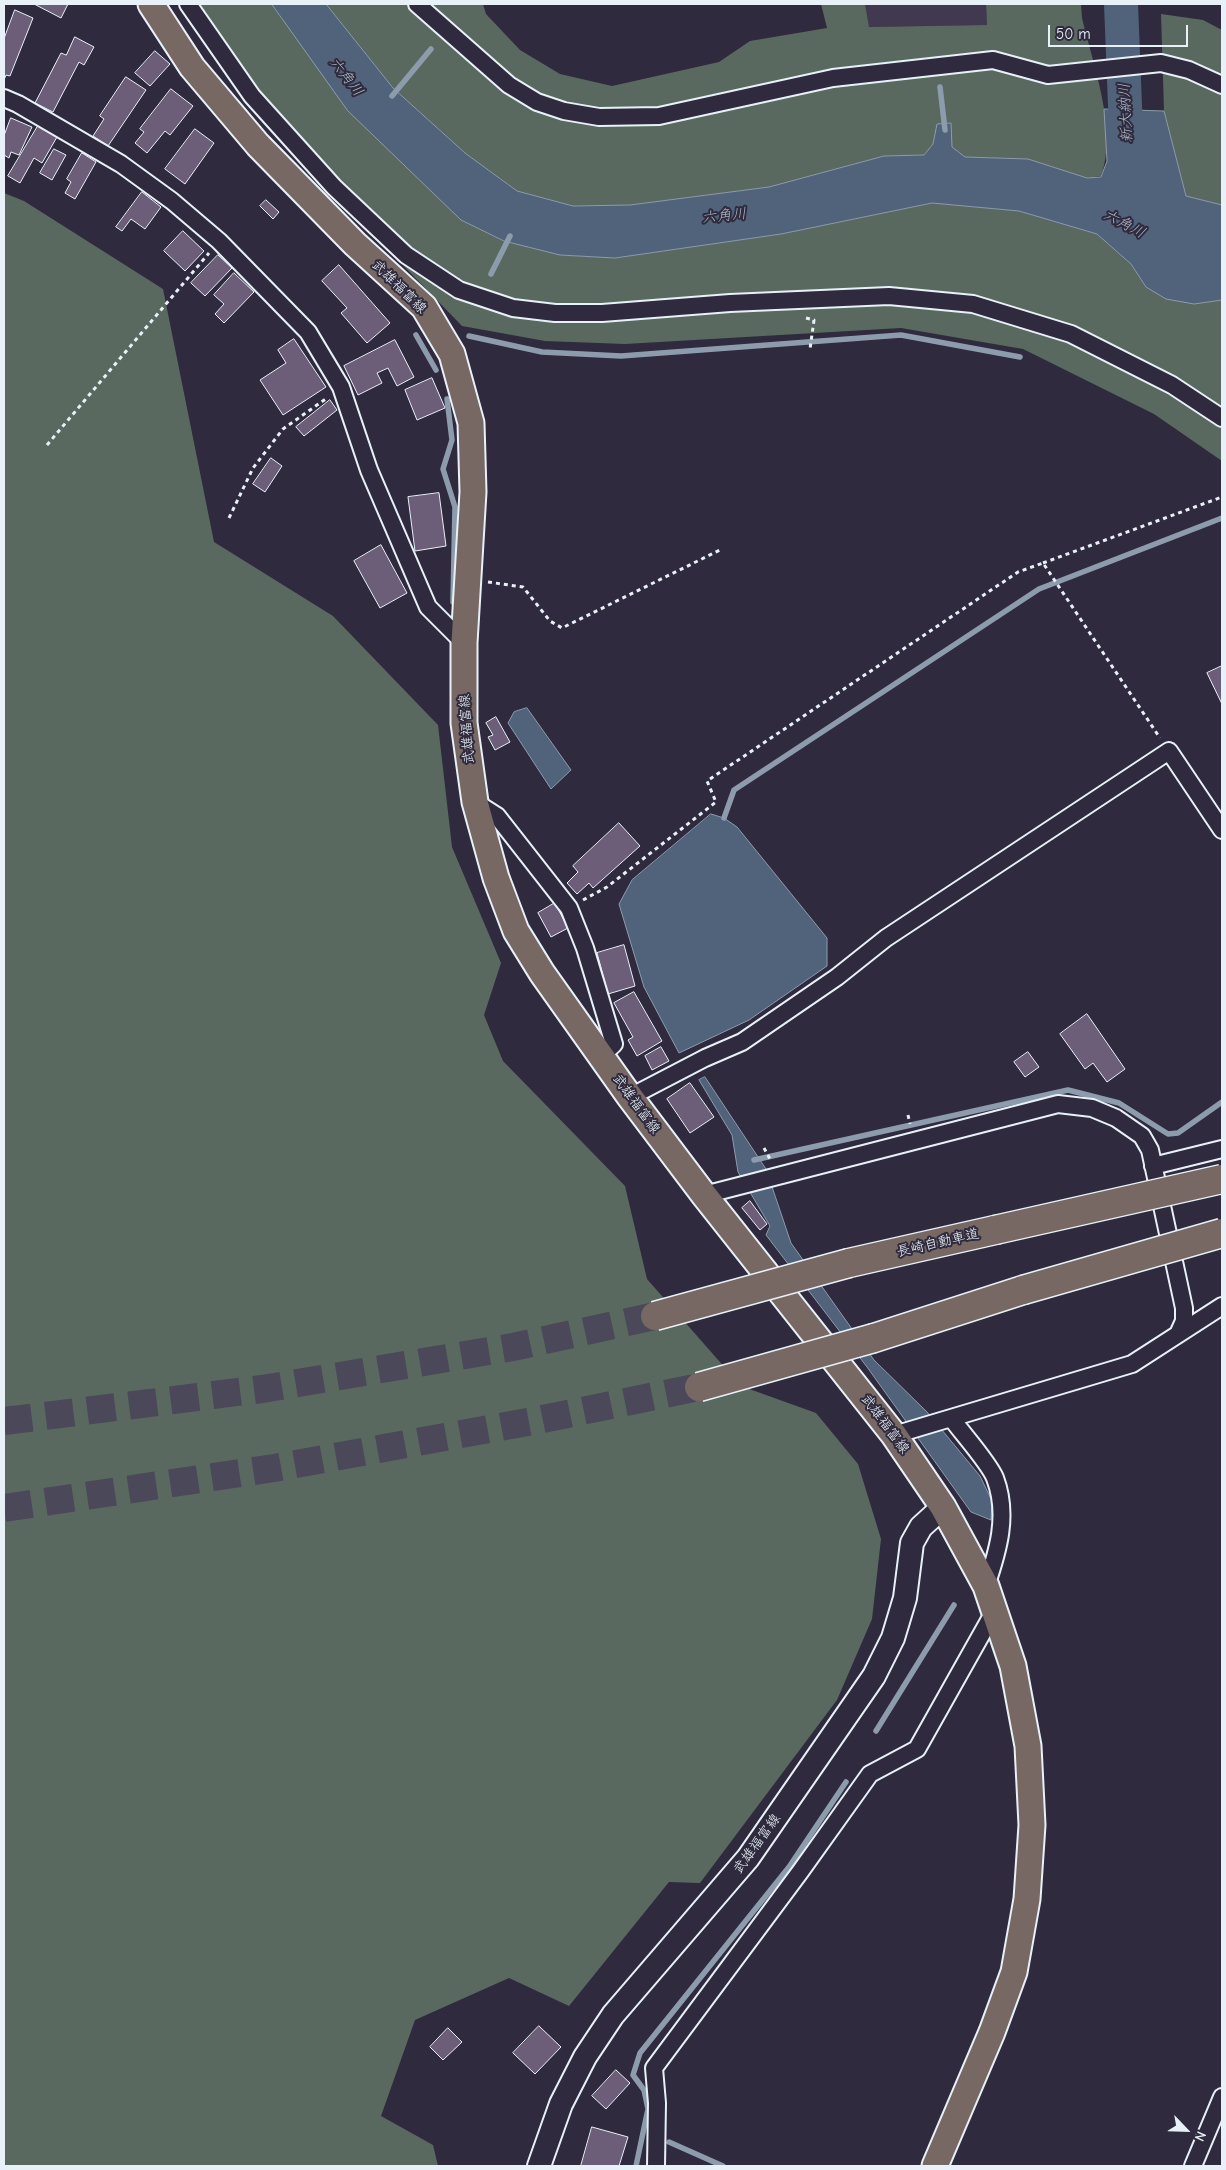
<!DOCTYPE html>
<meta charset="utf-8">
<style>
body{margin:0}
#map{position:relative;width:1226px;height:2170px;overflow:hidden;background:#2f2a3d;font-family:"Comic Neue",sans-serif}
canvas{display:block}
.frame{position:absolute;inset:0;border:5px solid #e8f1f8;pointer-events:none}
.north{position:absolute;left:1161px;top:2105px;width:50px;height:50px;-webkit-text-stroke:4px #2f2a3d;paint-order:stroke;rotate:114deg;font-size:14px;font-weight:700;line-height:20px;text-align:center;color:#e8f1f8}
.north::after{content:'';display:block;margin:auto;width:18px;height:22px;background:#e8f1f8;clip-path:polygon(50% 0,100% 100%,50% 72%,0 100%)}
.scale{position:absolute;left:1048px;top:25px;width:140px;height:22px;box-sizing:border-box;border:2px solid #e8f1f8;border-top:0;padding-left:6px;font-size:15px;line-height:18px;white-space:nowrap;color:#e8f1f8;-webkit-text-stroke:4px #2f2a3d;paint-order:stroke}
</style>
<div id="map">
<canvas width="1226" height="2170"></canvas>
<div class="frame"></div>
<div class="north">N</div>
<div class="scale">50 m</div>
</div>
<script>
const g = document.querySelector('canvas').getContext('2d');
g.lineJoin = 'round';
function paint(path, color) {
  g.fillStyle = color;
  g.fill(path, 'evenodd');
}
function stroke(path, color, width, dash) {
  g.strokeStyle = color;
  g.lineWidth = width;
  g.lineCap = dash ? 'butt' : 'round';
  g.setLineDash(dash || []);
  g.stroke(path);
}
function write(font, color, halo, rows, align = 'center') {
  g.font = font + ' "Comic Neue","Klee One",sans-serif';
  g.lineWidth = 4;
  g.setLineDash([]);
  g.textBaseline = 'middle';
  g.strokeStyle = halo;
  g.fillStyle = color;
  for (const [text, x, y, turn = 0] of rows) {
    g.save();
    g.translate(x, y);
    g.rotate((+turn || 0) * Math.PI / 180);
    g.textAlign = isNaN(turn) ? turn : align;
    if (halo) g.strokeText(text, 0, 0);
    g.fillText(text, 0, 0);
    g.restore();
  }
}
paint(new Path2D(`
 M865 4H986L987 25 868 27Z`), '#41394f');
paint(new Path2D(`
 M198 4H272L281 17 461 220 504 241 560 255 615 258 781 234 932 203 1019 211 1097 234 1131 264 1146 287 1194 304 1222 300V461L1154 414 1023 349 901 328 625 344 545 341 462 326 398 260 395 240 257 91Z
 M326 4H483L486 14 520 50 560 74 612 86 719 62 750 41 827 28 821 4H865L869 27 987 25 986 4H1081L1082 18C1093 65 1118 130 1101 176L1087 178 1028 159 965 157 952 147 938 124 933 144 924 155 884 156 769 187 630 205 573 206 517 191 465 153 393 88Z
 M1161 14 1203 20 1222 30V205L1186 196 1164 111Z
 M4 193 24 201 163 289 214 542 333 616 438 725 452 847 501 963 484 1015 503 1061 625 1186 647 1279 741 1386 816 1413 858 1464 881 1539 872 1619 837 1700 700 1883 669 1882 569 2006 509 1978 415 2020 381 2116 433 2145 438 2166H4Z`), '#5a6960');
const water = new Path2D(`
 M272 4H326L393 88 465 153 517 191 573 206 630 205 769 187 884 156 924 155 933 144 937 124 951 123 952 147 965 157 1028 159 1087 178 1101 177 1107 161 1104 109 1164 111 1186 196 1222 205V300L1194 304 1166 299 1146 287 1131 264 1097 234 1019 211 932 203 781 234 615 258 560 255 504 241 461 220 348 111Z
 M527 708 571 770 551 789 508 723 514 712Z
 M711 814 724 818 737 827 827 938V966L749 1020 679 1053 644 987 619 904 632 880Z
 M705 1077 766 1169 791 1243 874 1360 927 1412 980 1476 992 1501 991 1520 971 1512 867 1367 766 1235 770 1226 738 1172 732 1135 699 1080Z`);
paint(water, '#50637b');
stroke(water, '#8d9cad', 1);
stroke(new Path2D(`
 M940 87 945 130
 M392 96 431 49
 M491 274 510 236
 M416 335 436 370
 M469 336 542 352 621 356 901 335 1020 357
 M447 399 452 440 443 469 455 507 453 602
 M724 818 734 790 1039 589 1222 518
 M754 1160 1068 1090 1119 1103 1168 1134 1178 1133 1222 1102
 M876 1731 954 1605
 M669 2142 723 2166
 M636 2166 648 2109 644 2090 633 2075 640 2053 789 1867 846 1782`), '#8d9cad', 5.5);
stroke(new Path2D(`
 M1121 4 1127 156`), '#50637b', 34);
const building = new Path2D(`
 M37 4H68L61 18 36 5Z
 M15 10 33 18 10 76 6 75 4 80V39Z
 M75 37 94 47 84 65 79 62 53 112 35 103 61 53 66 55Z
 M155 51 170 64 150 86 135 73Z
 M126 77 146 90 108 146 93 136 104 119 100 116Z
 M171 89 193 106 170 135 165 131 147 153 135 143 144 132 140 129Z
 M11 118 32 127 19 155 11 152 9 158 4 155V136Z
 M38 126 57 137 42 163 34 158 20 183 8 176Z
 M195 129 214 143 185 184 165 169Z
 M54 149 66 155 52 180 40 173Z
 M82 153 96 162 75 199 65 193 71 182 67 179Z
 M142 192 161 207 145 229 131 219 122 231 116 227Z
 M266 200 279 212 273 219 260 206Z
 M183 231 204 251 185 271 164 251Z
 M218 255 232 268 205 296 191 283Z
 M339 265 390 323 367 343 341 313 347 308 322 281Z
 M234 273 254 292 224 323 215 314 224 304 214 295Z
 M294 339 326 387 283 415 260 380 286 363 278 350Z
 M395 340 414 377 397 386 388 368 377 373 382 383 358 395 344 366Z
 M432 378 445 408 417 420 405 390Z
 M330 400 337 410 304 436 296 427Z
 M271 458 282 466 265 492 253 484Z
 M439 493 446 546 415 551 408 497Z
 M381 545 407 593 380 608 354 561Z
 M1222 666V704L1207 673Z
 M496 717 510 742 495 750 488 737 493 735 486 723Z
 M619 823 640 846 593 888 589 883 577 894 567 883 578 872 573 866Z
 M555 903 568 928 551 937 538 913Z
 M624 945 635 986 608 994 597 953Z
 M634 992 662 1041 637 1056 628 1040 633 1037 614 1003Z
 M1087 1014 1125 1069 1107 1082 1093 1063 1085 1069 1060 1034Z
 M661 1047 669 1061 652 1070 645 1056Z
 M1028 1052 1039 1067 1025 1077 1014 1062Z
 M690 1083 714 1117 690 1133 667 1099Z
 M750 1201 767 1224 760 1230 742 1208Z
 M539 2026 561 2047 535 2074 513 2053Z
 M448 2028 462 2042 443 2060 430 2047Z
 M616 2070 630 2083 606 2109 592 2096Z
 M592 2127 628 2137 619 2166H581Z`);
paint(building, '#6c5d78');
stroke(building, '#e8f1f8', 1);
stroke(new Path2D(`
 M4 1421 262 1389 513 1347 655 1316
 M4 1508 274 1468 533 1421 699 1387`), '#4b4859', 28, [28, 14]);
const street = new Path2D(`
 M188 4 252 96 334 187 406 255 459 290 513 308 555 313H602L730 303 889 296 973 304 1071 334 1172 385 1222 418
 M417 4 509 85 537 102 564 111 599 117 659 116 833 78 993 60 1048 75 1161 63 1189 70 1222 85
 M4 98 18 104 121 164 172 201 219 241 308 332 341 387 369 470 428 607 464 643
 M475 802 497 816 569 908 585 948 614 1044 601 1056
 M630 1097 705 1058 742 1042 837 977 886 938 1169 751 1222 830
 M1153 1166 1222 1149
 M704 1195 1058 1104 1092 1108 1116 1118 1142 1136 1150 1150 1184 1308V1321L1179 1332
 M952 1419C962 1433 989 1463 995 1478 1009 1515 998 1551 986 1586
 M894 1435 1132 1364 1222 1306
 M656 2166 657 2103 654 2068 800 1872 870 1774 917 1749 994 1612
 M1193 2166 1222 2097`);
const secondary = new Path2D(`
 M539 2166 561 2104 585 2057 613 2015 748 1858 874 1676 893 1638 905 1598 912 1543 921 1527 943 1507`);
const primary = new Path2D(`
 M151 4 192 67 258 145 355 244 424 307 452 354 471 423 473 492 464 643V723L475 802 496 878 516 931 542 973 630 1097 704 1195 894 1435 943 1507 986 1586 1013 1666 1028 1746 1032 1825 1027 1899 1014 1972 992 2032 935 2166`);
const highway = new Path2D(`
 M849 1263 995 1230
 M874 1338 1023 1290`);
stroke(street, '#e8f1f8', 20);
stroke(secondary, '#e8f1f8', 26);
stroke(primary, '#e8f1f8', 29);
stroke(highway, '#e8f1f8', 31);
stroke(new Path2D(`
 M806 318 814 320 810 349
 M47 445 209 253
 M229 518 253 468 283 429 327 398
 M1043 563 1222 497
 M488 582 523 587 550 621 562 628 720 550
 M583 900 607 887 716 802 707 781 1018 572 1043 563 1160 738
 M908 1115 910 1124
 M764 1148 771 1161`), '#e8f1f8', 3, [4, 4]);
stroke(street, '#2f2a3d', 16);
stroke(secondary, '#2f2a3d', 22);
stroke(primary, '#776864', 25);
stroke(highway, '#776864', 28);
const highwayBridge = new Path2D(`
 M995 1230 1222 1179
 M1023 1290 1222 1233
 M655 1316 849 1263
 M699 1387 874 1338`);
stroke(highwayBridge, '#e8f1f8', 31, []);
stroke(highwayBridge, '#776864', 28);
write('14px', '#e8f1f8', '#2f2a3d', [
 ["武雄福富線",399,287,44],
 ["武雄福富線",467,729,-94],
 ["武雄福富線",636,1104,54],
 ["長崎自動車道",938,1243,-13],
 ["武雄福富線",885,1424,53],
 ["武雄福富線",757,1844,-54]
]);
write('italic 15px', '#abb8c6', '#2f2a3d', [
 ["六角川",346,77,52],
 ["新大納川",1126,113,-93],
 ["六角川",724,216,-6],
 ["六角川",1124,224,28]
]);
</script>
